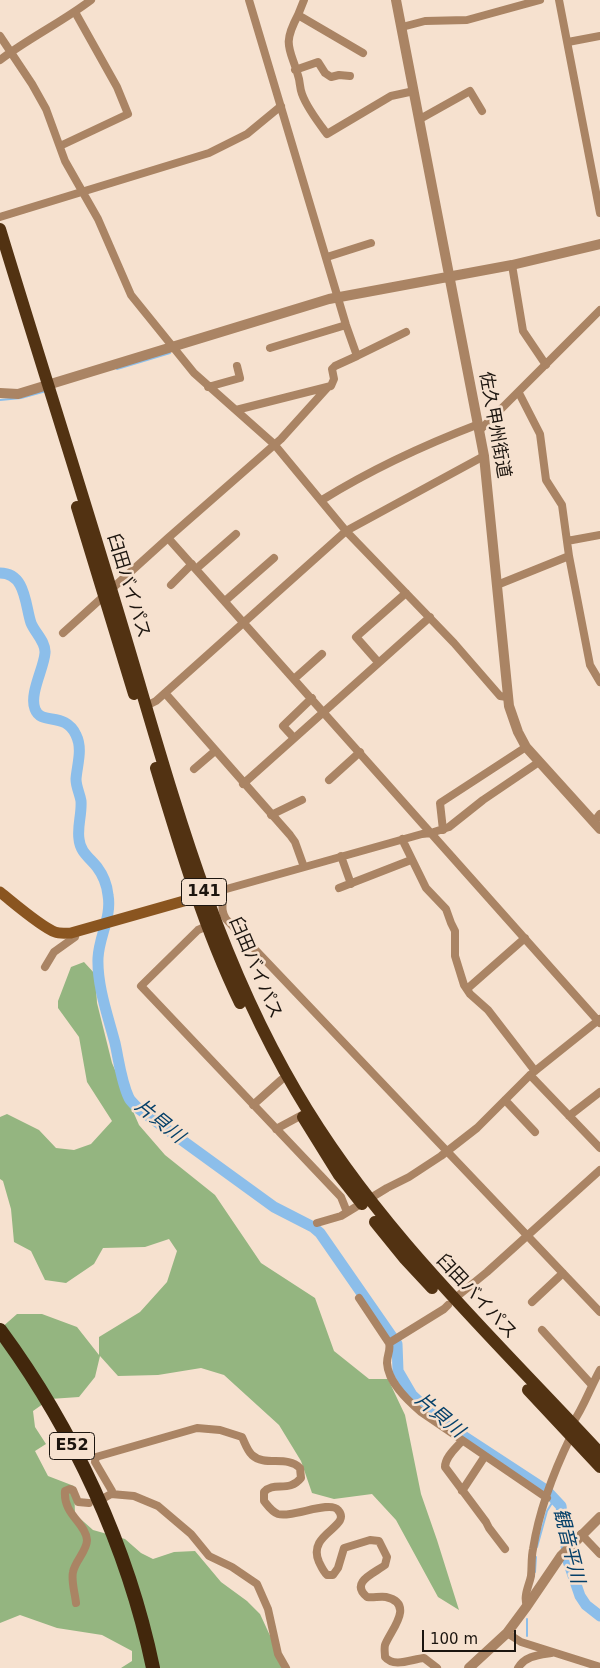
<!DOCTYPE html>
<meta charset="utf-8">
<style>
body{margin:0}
#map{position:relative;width:600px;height:1668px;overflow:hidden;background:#f6e1cf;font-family:"DejaVu Sans",sans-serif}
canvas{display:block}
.scale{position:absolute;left:422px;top:1630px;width:94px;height:22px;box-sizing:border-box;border:2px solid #1c150f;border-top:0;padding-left:6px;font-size:15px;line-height:18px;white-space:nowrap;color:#1c150f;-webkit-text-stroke:4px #f6e1cf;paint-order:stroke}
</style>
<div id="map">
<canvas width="600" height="1668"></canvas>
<div class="scale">100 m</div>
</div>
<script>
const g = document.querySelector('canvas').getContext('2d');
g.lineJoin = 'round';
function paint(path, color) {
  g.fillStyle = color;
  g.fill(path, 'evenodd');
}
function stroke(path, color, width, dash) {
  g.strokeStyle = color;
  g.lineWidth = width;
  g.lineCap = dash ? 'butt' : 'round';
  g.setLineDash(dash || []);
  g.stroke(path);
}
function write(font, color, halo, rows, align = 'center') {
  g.font = font + ' "DejaVu Sans","Noto Sans JP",sans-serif';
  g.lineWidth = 5;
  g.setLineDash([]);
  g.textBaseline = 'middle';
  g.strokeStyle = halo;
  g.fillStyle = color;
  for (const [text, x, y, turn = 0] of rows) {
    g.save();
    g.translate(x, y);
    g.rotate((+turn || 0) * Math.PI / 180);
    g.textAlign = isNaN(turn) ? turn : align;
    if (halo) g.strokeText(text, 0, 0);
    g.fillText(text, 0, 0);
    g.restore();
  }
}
paint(new Path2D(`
 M84 962 95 974 97 1003 112 1063 139 1125 165 1155 215 1195 261 1263 315 1298 334 1351 369 1379H388L405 1415 421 1494 437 1540 459 1610 438 1597 396 1520 372 1494 334 1499 312 1493 301 1461 279 1425 224 1375 201 1368 158 1375 118 1376 100 1356 95 1377 79 1397 50 1399 33 1411 35 1427 46 1444 35 1451 48 1476 74 1486 75 1514 93 1530 125 1539 141 1553 153 1559 174 1552 195 1551 221 1582 247 1601 260 1614 285 1668H121L132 1661V1651L102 1635 57 1628 20 1615 0 1623V1329L17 1314H42L77 1327 99 1355V1337L140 1312 167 1282 177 1251 169 1239 145 1247 103 1248 94 1264 66 1283 45 1280 31 1251 14 1242 11 1209 3 1181 0 1179V1117L7 1114 39 1130 56 1148 74 1150 91 1144 112 1121 87 1082 79 1037 58 1008V1001L71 967Z`), '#94b580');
stroke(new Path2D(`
 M117 369 170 353
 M0 400 21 398 46 391
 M537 1547 547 1511 555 1498
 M535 1572 536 1557
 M527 1636V1619`), '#8cbeea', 2);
stroke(new Path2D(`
 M0 573C26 573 25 605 31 623 35 633 46 642 45 653 44 668 29 694 35 709 41 726 65 711 76 735 83 749 77 765 76 779 76 787 80 794 81 801 82 814 77 827 79 839 80 852 90 858 97 867 103 875 107 885 108 895 112 917 99 936 98 958 97 986 108 1016 115 1043 119 1061 121 1081 129 1098 131 1102 136 1106 139 1109L274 1207 313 1227 320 1233 397 1344 398 1371 412 1395 439 1420 546 1490 561 1506 568 1561 580 1596 586 1605 600 1616`), '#8cbeea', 11);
stroke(new Path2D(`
 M304 0 298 15 363 53
 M559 0 600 213
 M298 15C281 47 291 48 299 79 300 84 300 89 302 94 307 108 318 122 327 134L391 96 414 91
 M402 27 425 21 467 20 540 0
 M0 36 32 84 46 109 65 161 98 219 131 295 194 373 274 444 346 531 454 643 500 696 507 697
 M568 42 600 36
 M0 60C29 38 62 22 91 0
 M295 70 318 62 325 73 331 77 339 75 350 76
 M420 119 470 91 482 111
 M60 146 128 114 117 87 75 12
 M0 217 209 153 247 134 281 106
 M327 257 371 243
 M512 265 523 331 546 365
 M270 348 346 325
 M357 356 406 332
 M208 387 240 378 237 366
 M519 393 540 434 546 480 562 505 569 556 590 665 600 682
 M236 410 331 386 334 379 332 369 335 366 357 356 346 325 249 0
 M479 431 600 310
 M322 500C372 469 424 445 479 424
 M168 538 600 1023
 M567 541 600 535
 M196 569 236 534
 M171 585 192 564
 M497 585 569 556
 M225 601 274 558
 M63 633 168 538 281 439 327 388
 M378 662 356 637 406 593
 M294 679 322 654
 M165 693 290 835 295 842 304 867
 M146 706 156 701 346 531 484 456
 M294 738 283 726 312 698
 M194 769 215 751
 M329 780 360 752
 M243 784 430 617
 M271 815 302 800
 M594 822 600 814
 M443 830 440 803 526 747
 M402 839 426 888 446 909 451 923 455 931V956L464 985 470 994 488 1010 535 1071
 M341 856 351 884
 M339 888 411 860
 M222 890C225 900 219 909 226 919L600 1312
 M205 895 422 834 431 833 449 827 483 800 539 762
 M207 926 198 930 141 986 341 1197 347 1212
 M45 967 54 952 75 937 76 931
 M467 989 525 938
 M530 1075 600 1148
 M505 1100 535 1132
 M253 1105 281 1080
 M569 1116 600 1092
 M276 1129 302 1115
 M317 1223 341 1216 387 1188 409 1177 441 1156 477 1128 530 1075 600 1019
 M359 1298 389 1343C391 1350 387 1355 387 1363 388 1382 407 1400 421 1412L547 1498
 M454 1299 487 1272 600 1170
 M532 1302 563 1273
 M542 1330 591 1384
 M389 1343 444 1309 448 1305
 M572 1424C584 1407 590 1388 600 1370
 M462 1441C456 1448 445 1457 445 1467L486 1522 489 1528 505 1549
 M462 1491 485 1456
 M111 1494 134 1496 158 1506 191 1534 209 1556 232 1567 257 1584 268 1609 278 1654 286 1668
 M104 1498 111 1494 112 1491 95 1462 96 1457 197 1428 220 1430 242 1437C245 1443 247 1450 252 1455 265 1467 287 1455 300 1468L301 1478C289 1493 274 1481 264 1492V1501C268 1506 272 1512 278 1514 292 1518 330 1500 338 1510 353 1527 306 1533 319 1562 321 1566 323 1571 327 1575H333L338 1568 344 1548 370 1540 379 1541 387 1557 385 1565C375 1573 349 1582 367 1597 373 1598 380 1596 386 1597 416 1604 390 1631 385 1645 384 1649 385 1653 385 1657 394 1668 412 1659 424 1658L437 1668
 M581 1534 600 1554
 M76 1603C75 1593 71 1581 73 1572 75 1561 87 1551 87 1540 86 1523 63 1515 65 1491L70 1489 73 1490 78 1502 89 1503
 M527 1606C523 1596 529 1586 531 1576 532 1567 531 1558 533 1549 539 1511 554 1471 571 1436
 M507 1633 521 1642 600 1667
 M518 1668C525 1656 538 1655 551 1653`), '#aa8464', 8);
stroke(new Path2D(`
 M396 0 484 456 509 706 518 732 526 747 600 829
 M0 393 18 394 329 299 512 265 600 244
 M469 1668 507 1633 527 1606 561 1556 600 1517`), '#aa8464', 10);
stroke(new Path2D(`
 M0 892C14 903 40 926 55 932 60 934 66 933 71 933L205 895`), '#8a5520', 11);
stroke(new Path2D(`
 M0 229C42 367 86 504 127 642 173 796 214 952 296 1091 377 1230 492 1336 600 1453
 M77 507 134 694
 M156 768C180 848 204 928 240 1003
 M303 1117 339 1175 362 1204
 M375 1222 405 1259 432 1288
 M528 1390 600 1467`), '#523212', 12);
stroke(new Path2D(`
 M0 1330C73 1429 128 1547 153 1668`), '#42270c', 14);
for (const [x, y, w] of [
 [204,892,45],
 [72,1446,45]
]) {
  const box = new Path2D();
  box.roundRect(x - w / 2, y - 13.5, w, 27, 4);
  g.fillStyle = '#f6e1cf';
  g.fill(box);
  stroke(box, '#1c150f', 1);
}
write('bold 16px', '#1c150f', null, [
 ["141",204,892],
 ["E52",72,1446]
]);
write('18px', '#1c150f', '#f6e1cf', [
 ["佐久甲州街道",494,425,80],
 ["臼田バイパス",128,586,73],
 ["臼田バイパス",255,968,67],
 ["臼田バイパス",476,1297,47]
]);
write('italic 19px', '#054069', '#f6e1cf', [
 ["片貝川",159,1122,39],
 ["片貝川",439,1416,40],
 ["観音平川",568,1546,76]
]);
</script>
